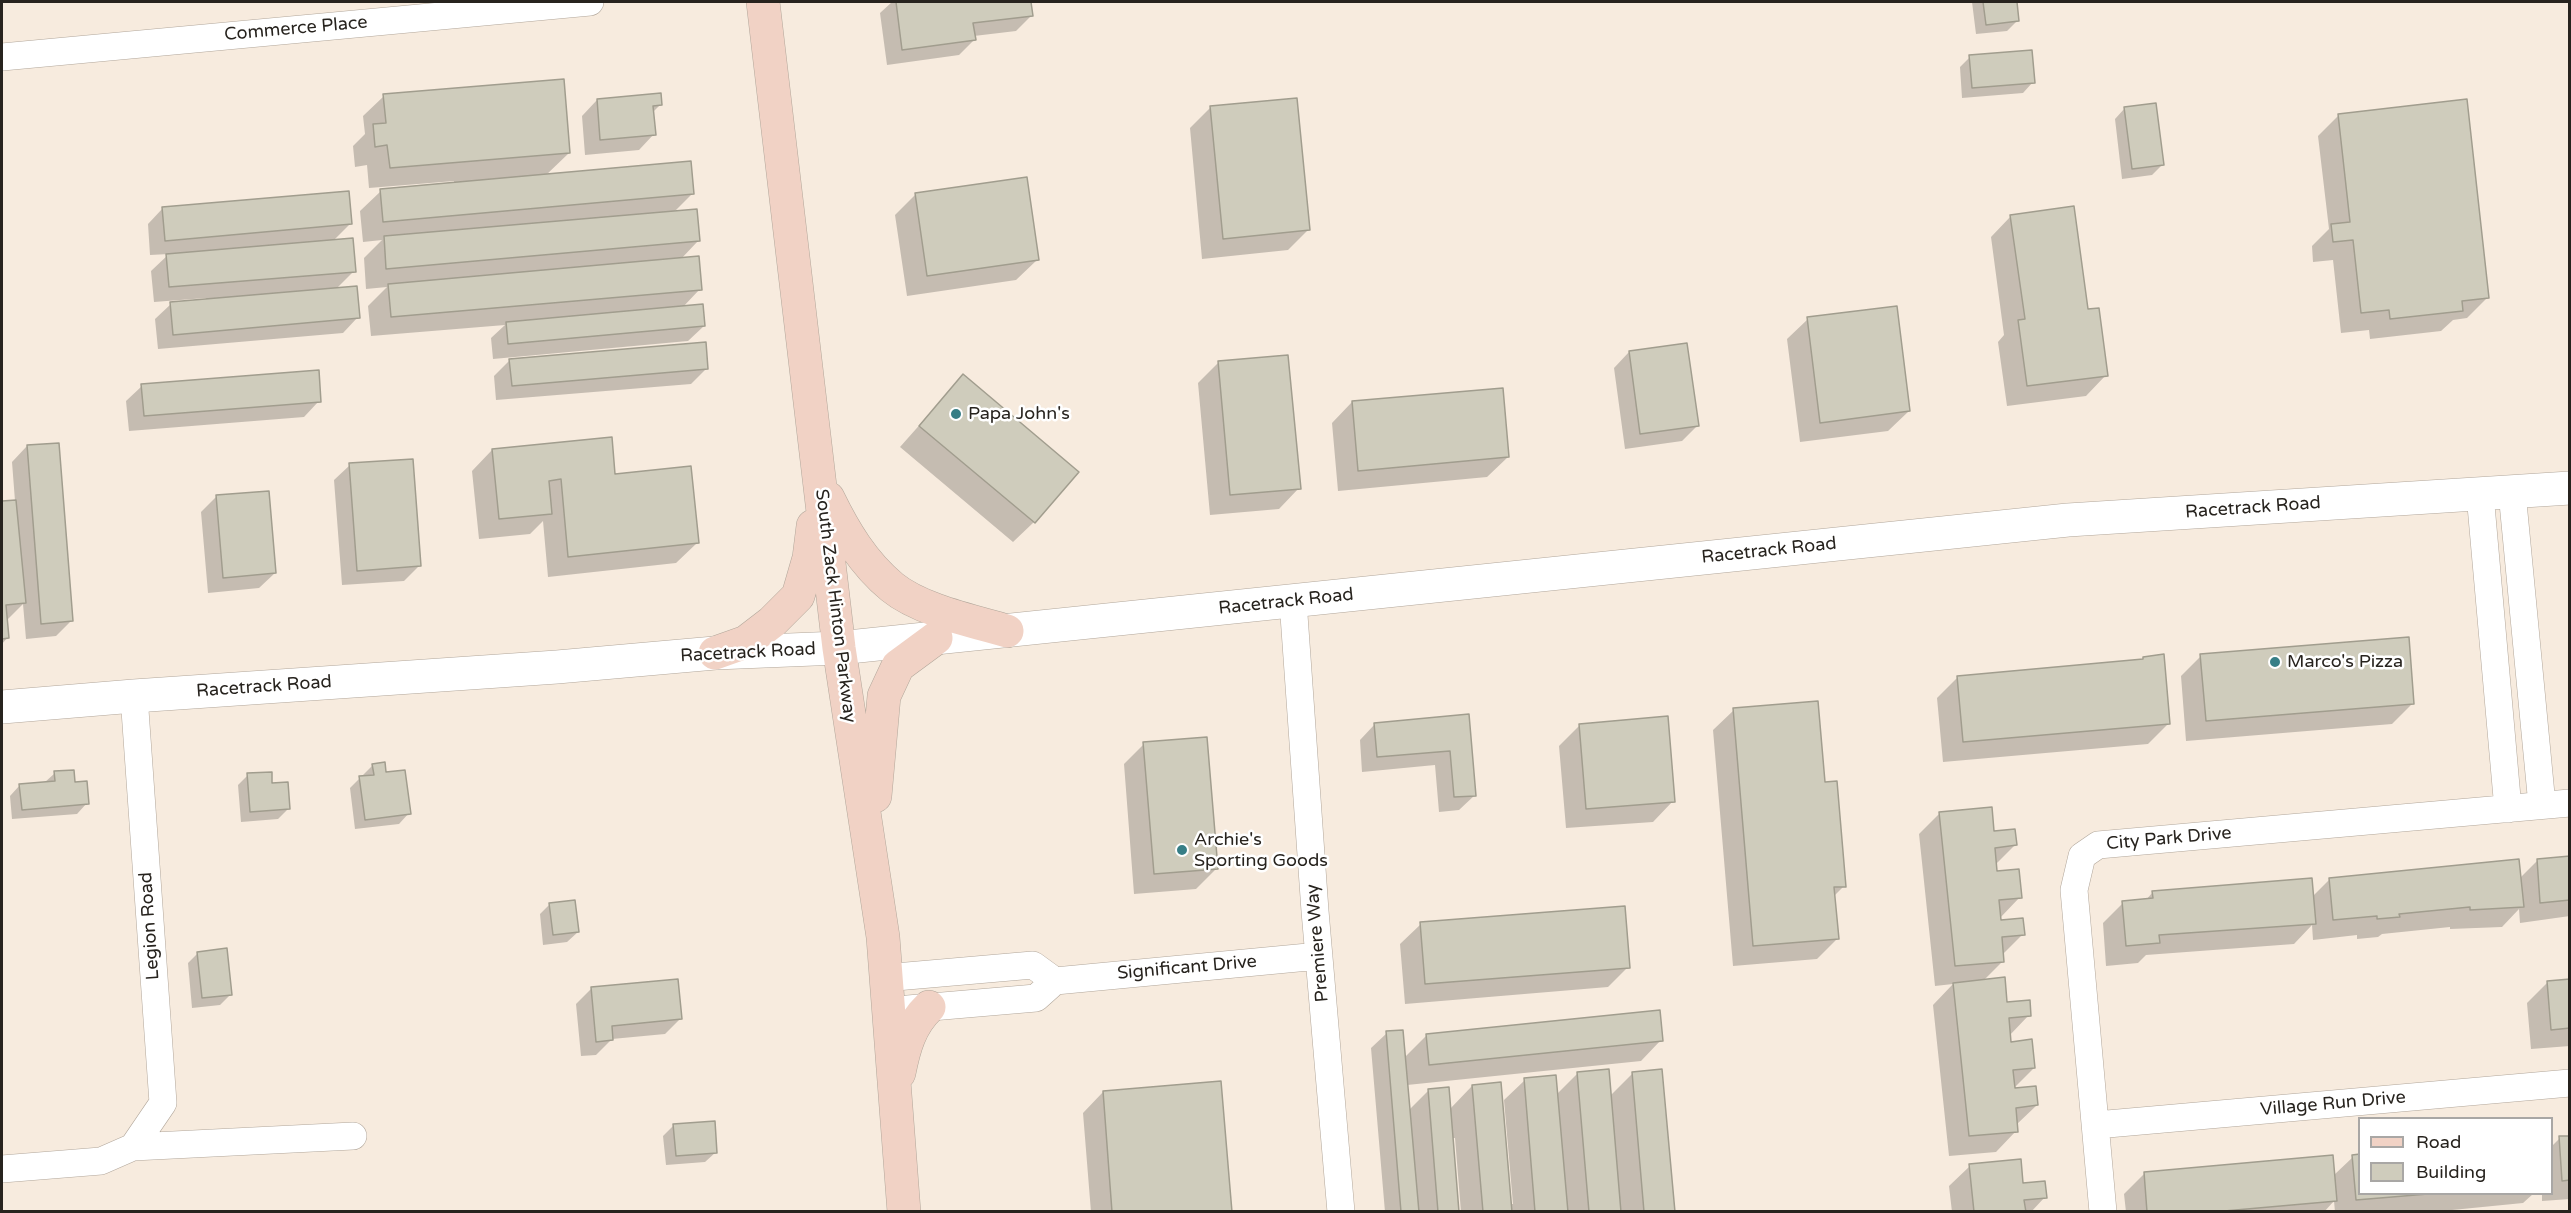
<!DOCTYPE html>
<style>
body{margin:0}
#map{position:relative;width:2571px;height:1213px;overflow:hidden;background:#f7ebde;font-family:"Varela Round",sans-serif}
canvas{display:block}
.frame{position:absolute;inset:0;border:3px solid #27231e;pointer-events:none}
.legend{position:absolute;left:2358px;top:1117px;width:195px;height:78px;box-sizing:border-box;background:#fff;border:2px solid #a9a7a5;margin:0;padding:8px 10px;list-style:none;font-size:18px;color:#27231e}
.legend li{display:flex;align-items:center;gap:12px;height:30px}
.legend b{width:30px;border:2px solid #a9a7a5}
</style>
<div id="map">
<canvas width="2571" height="1213"></canvas>
<div class="frame"></div>
<ul class="legend">
<li><b style="height:8px;background:#f1d2c5"></b>Road</li>
<li><b style="height:16px;background:#cfccbc"></b>Building</li>
</ul>
</div>
<script>
const g = document.querySelector('canvas').getContext('2d');
g.lineJoin = 'round';
function paint(path, color) {
  g.fillStyle = color;
  g.fill(path, 'evenodd');
}
function stroke(path, color, width, dash) {
  g.strokeStyle = color;
  g.lineWidth = width;
  g.lineCap = dash ? 'butt' : 'round';
  g.setLineDash(dash || []);
  g.stroke(path);
}
function write(font, color, halo, rows, align = 'center') {
  g.font = font + ' "Varela Round",sans-serif';
  g.lineWidth = 5;
  g.setLineDash([]);
  g.textBaseline = 'middle';
  g.strokeStyle = halo;
  g.fillStyle = color;
  for (const [text, x, y, turn = 0] of rows) {
    g.save();
    g.translate(x, y);
    g.rotate((+turn || 0) * Math.PI / 180);
    g.textAlign = isNaN(turn) ? turn : align;
    if (halo) g.strokeText(text, 0, 0);
    g.fillText(text, 0, 0);
    g.restore();
  }
}
paint(new Path2D(`
 M892 2H1030L1032 15 1016 31 974 36V40L959 55 887 65 880 13Z
 M1972 2H2015L2017 21 2007 31 1976 34Z
 M1970 57 2033 82 2023 93 1962 98 1960 67Z
 M384 96 569 153 545 176 692 194 674 212 698 241 680 260 700 289 682 308 704 326 688 341 493 359 491 338 505 325 371 336 368 306 387 287 366 289 364 258 382 240 363 242 360 211 381 191 454 184V181L369 188 367 165 355 167 353 146 365 134 363 116Z
 M597 100 660 105 652 113 654 134 639 150 585 155 582 116Z
 M1210 108 1308 230 1288 250 1202 259 1190 128Z
 M2125 108 2162 165 2152 175 2122 179 2115 119Z
 M2339 115 2488 297 2467 318 2453 320 2441 331 2370 339 2369 330 2341 333 2333 260 2313 262 2312 246 2329 229 2318 136Z
 M916 194 1037 260 1016 280 907 296 895 215Z
 M163 208 350 224 332 242 354 271 336 289 358 317 343 333 158 349 155 319 171 304 206 301V298L154 302 151 271 169 254 150 255 148 224Z
 M2011 216 2087 311 2106 375 2086 396 2007 406 1998 342 2004 335 1991 237Z
 M1808 319 1909 411 1888 431 1800 442 1787 339Z
 M1629 352 1697 426 1682 441 1625 449 1614 368Z
 M510 360 707 368 691 384 496 400 494 376Z
 M1218 363 1299 488 1279 509 1210 515 1198 383Z
 M963 376 1034 522 1013 542 900 447Z
 M142 386 319 401 304 417 129 431 126 401Z
 M1352 402 1508 457 1487 477 1338 491 1332 423Z
 M27 446 71 621 56 636 26 639 23 604 6 621 8 637 2 644V503L15 501 12 462Z
 M492 450 614 475 697 543 676 563 548 577 543 521 530 534 479 539 472 471Z
 M350 465 420 565 404 581 342 585 334 480Z
 M217 496 275 573 259 588 208 593 201 512Z
 M2201 656 2413 703 2392 724 2186 741 2181 676Z
 M2144 658 2169 723 2148 744 1943 762 1937 698 1958 677 2141 661Z
 M1734 710 1823 784 1844 886 1834 896 1837 939 1817 959 1733 966 1713 730Z
 M1468 716 1475 795 1459 810 1439 812 1435 765 1362 772 1360 740 1375 724Z
 M1580 725 1673 801 1653 822 1566 828 1559 746Z
 M1144 744 1217 868 1196 889 1134 894 1124 764Z
 M373 765 385 774 409 813 399 824 355 829 350 788Z
 M55 773 74 784 87 803 77 814 12 819 10 796 20 785 44 783Z
 M248 775 288 809 278 819 241 822 238 785Z
 M1940 813 1993 833 2015 845 1995 865 1996 873 2020 897 2000 918V922L2023 934 2002 955 2003 961 1983 981 2006 1004 2029 1015 2009 1036 2010 1043 2034 1068 2012 1090 2037 1105 2016 1125V1131L1996 1152 1949 1156 1933 1005 1953 984 1935 986 1919 834Z
 M2570 858V916L2520 923 2519 909 2502 927 2450 929V927L2382 934 2378 937 2357 939V935L2313 940 2312 925 2294 944 2146 955 2138 963 2106 966 2103 923 2123 903 2145 901 2153 892 2312 897 2330 879H2519L2537 861Z
 M550 904 578 932 567 942 543 945 540 914Z
 M1421 924 1628 967 1608 987 1405 1004 1400 944Z
 M198 953 230 995 220 1005 192 1008 188 963Z
 M2570 981V1046L2531 1049 2527 1003 2547 983Z
 M592 988 680 1019 665 1034 612 1039 596 1055 581 1056 576 1004Z
 M1387 1033 1404 1058 1427 1035 1661 1040 1641 1061 1407 1085 1409 1110 1428 1091 1449 1110 1472 1086 1510 1204H1513L1504 1100 1525 1080 1556 1095 1578 1073 1610 1096 1633 1073 1673 1212H1461L1455 1138H1452L1458 1212H1385L1371 1048Z
 M1103 1092 1231 1212H1091L1083 1113Z
 M674 1125 716 1152 705 1162 666 1165 663 1136Z
 M2570 1137V1199L2542 1201V1194H2552V1146L2560 1138Z
 M2353 1157 2360 1194H2533L2523 1203 2432 1212H2335L2334 1201 2324 1212H2126L2124 1194 2145 1173 2334 1175Z
 M1970 1166 2022 1184 2045 1197 2031 1212H1952L1949 1186Z`), '#0003');
const building = new Path2D(`
 M896 2H1031L1033 16 973 23 976 40 902 50Z
 M1983 2H2017L2019 21 1986 25Z
 M2032 50 2035 83 1972 88 1969 55Z
 M564 79 570 153 390 168 387 145 375 147 373 124 386 123 383 94Z
 M661 93 662 105 653 106 656 135 600 140 597 99Z
 M1297 98 1310 230 1223 239 1210 106Z
 M2467 99 2489 298 2462 301 2463 311 2390 319 2389 310 2361 313 2353 240 2333 242 2331 224 2350 222 2338 114Z
 M2156 103 2164 165 2132 169 2124 107Z
 M691 161 694 194 383 222 380 189Z
 M1027 177 1039 260 927 276 915 193Z
 M349 191 352 224 165 241 162 207Z
 M2074 206 2088 309 2099 308 2108 376 2027 386 2018 320 2025 319 2010 215Z
 M697 209 700 241 386 269 384 236Z
 M353 238 356 272 169 287 166 254Z
 M699 256 702 290 391 317 388 284Z
 M357 286 360 318 173 335 170 302Z
 M703 304 705 326 508 344 506 322Z
 M1897 306 1910 411 1820 423 1807 317Z
 M706 342 708 369 512 386 509 359Z
 M1687 343 1699 426 1640 434 1629 351Z
 M1288 355 1301 489 1230 495 1218 361Z
 M319 370 321 402 144 416 141 384Z
 M963 374 1079 472 1035 523 919 426Z
 M1503 388 1509 457 1358 471 1352 401Z
 M612 437 615 474 691 466 699 543 568 557 561 479 549 481 552 514 499 519 492 449Z
 M59 443 73 621 41 624 27 445Z
 M413 459 421 566 357 571 349 463Z
 M269 491 276 573 223 578 216 495Z
 M16 500 26 603 6 605 9 638 2 639V501Z
 M2409 637 2414 704 2206 721 2200 654Z
 M2164 654 2170 724 1963 742 1957 676 2143 659V657Z
 M1818 701 1825 782 1837 781 1846 887H1834L1839 939 1753 946 1733 708Z
 M1469 714 1476 796 1454 797 1450 751 1377 757 1374 723Z
 M1668 716 1675 802 1586 809 1579 724Z
 M1207 737 1218 869 1154 874 1143 742Z
 M385 762 386 772 405 770 411 814 365 820 359 776 374 775 372 764Z
 M74 770 75 782 87 781 89 804 22 810 19 784 55 781 54 771Z
 M272 772V783L288 782 290 809 250 812 247 773Z
 M1992 807 1994 831 2015 829 2017 845 1995 848 1997 871 2019 869 2022 898 1999 900 2001 920 2023 918 2025 935 2002 937 2004 962 1955 966 1939 812Z
 M2570 856V900L2540 903 2537 859Z
 M2519 859 2524 907 2470 910V907L2399 914 2400 917 2377 919V916L2333 920 2329 878Z
 M2312 878 2316 924 2159 935 2160 943 2126 946 2122 901 2153 898 2152 891Z
 M575 900 579 932 553 935 549 903Z
 M1625 906 1630 968 1425 984 1420 922Z
 M227 948 232 995 202 998 197 952Z
 M2005 977 2007 1002 2030 1000 2031 1016 2009 1018 2011 1042 2032 1039 2035 1068 2013 1070 2015 1088 2036 1086 2038 1105 2016 1108 2018 1132 1969 1136 1953 983Z
 M678 979 682 1019 612 1026 613 1040 596 1042 591 987Z
 M2570 979V1028L2551 1030 2547 981Z
 M1660 1010 1663 1041 1429 1065 1426 1034Z
 M1403 1030 1419 1212H1401L1386 1031Z
 M1609 1069 1621 1212H1589L1577 1072Z
 M1662 1069 1675 1212H1644L1632 1072Z
 M1556 1075 1568 1212H1535L1524 1078Z
 M1221 1081 1232 1212H1112L1103 1091Z
 M1501 1082 1512 1212H1483L1472 1085Z
 M1449 1087 1459 1212H1438L1428 1089Z
 M715 1121 717 1153 676 1156 673 1124Z
 M2559 1136H2570V1180L2562 1181Z
 M2360 1154V1194H2428L2356 1200 2352 1155Z
 M2333 1155 2337 1201 2213 1212H2147L2144 1172Z
 M2021 1159 2023 1183 2045 1181 2047 1198 2024 1200 2026 1212H1974L1969 1164Z`);
paint(building, '#cfccbc');
stroke(building, '#a19d8e', 1.5);
const minor = new Path2D(`
 M2 57 590 2
 M2512 492 2542 805
 M2480 494 2508 809
 M1293 601 1315 911 1341 1212
 M884 978 1033 965 1055 981
 M908 1009 1036 998 1055 981 1319 956
 M2096 1125 2570 1083
 M133 1147 163 1103 134 696
 M2 1169 101 1161 133 1147 353 1136
 M2103 1212 2074 890 2082 856 2098 845 2570 803`);
const tertiary = new Path2D(`
 M2 707 134 696 557 667 715 653 839 648 2068 520 2570 488`);
const secondary = new Path2D(`
 M763 2 839 648 883 937 904 1212
 M828 498C844 531 863 563 892 587 920 610 973 621 1007 631
 M715 653 746 642 772 622 798 596 809 558 813 526
 M875 796 884 696 898 666 936 638
 M899 1073C904 1048 910 1025 929 1007`);
stroke(minor, '#b1a69a', 28);
stroke(tertiary, '#b1a69a', 34);
stroke(secondary, '#b1a69a', 34);
stroke(minor, '#fff', 27);
stroke(tertiary, '#fff', 33);
stroke(secondary, '#f1d2c5', 33);
for (const [x, y, r, color] of [
 [956,414,6,"#367e86"],
 [2275,662,6,"#367e86"],
 [1182,850,6,"#367e86"]
]) {
  const dot = new Path2D();
  dot.arc(x, y, r, 0, 2 * Math.PI);
  g.fillStyle = color;
  g.fill(dot);
  stroke(dot, '#fff', 2);
}
write('18px', '#27231e', '#fff', [
 ["Commerce Place",296,29,-5],
 ["Racetrack Road",2253,508,-4],
 ["Racetrack Road",1769,551,-6],
 ["Racetrack Road",1286,602,-6],
 ["South Zack Hinton Parkway",835,606,83],
 ["Racetrack Road",748,653,-3],
 ["Racetrack Road",264,687,-4],
 ["City Park Drive",2169,839,-5],
 ["Legion Road",150,926,-94],
 ["Premiere Way",1318,943,-95],
 ["Significant Drive",1187,968,-5],
 ["Village Run Drive",2333,1104,-5]
]);
write('18px', '#27231e', '#fff', [
 ["Papa John's",968,414],
 ["Marco's Pizza",2287,662],
 ["Archie's",1194,840],
 ["Sporting Goods",1194,861]
], 'left');
</script>
